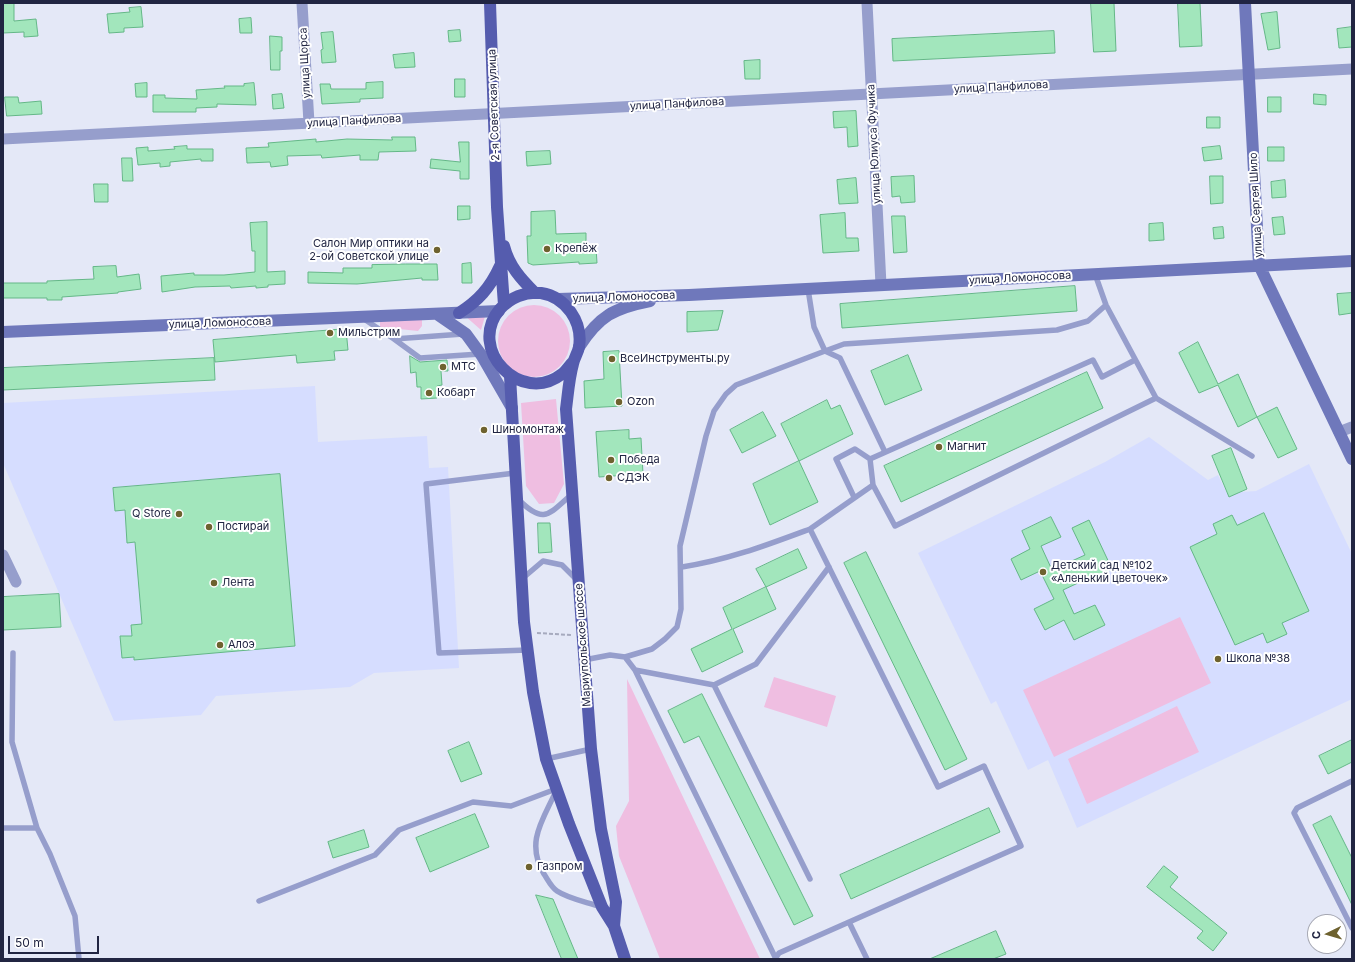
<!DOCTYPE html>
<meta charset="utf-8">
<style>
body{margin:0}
#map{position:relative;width:1355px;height:962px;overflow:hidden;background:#e4e8f7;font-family:Inter,sans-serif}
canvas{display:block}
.frame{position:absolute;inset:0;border:4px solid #212542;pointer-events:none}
.north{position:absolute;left:1307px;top:914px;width:40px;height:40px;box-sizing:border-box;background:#fff;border:1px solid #a6a8b3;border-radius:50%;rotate:265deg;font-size:11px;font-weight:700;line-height:16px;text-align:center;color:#212542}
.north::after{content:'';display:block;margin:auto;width:14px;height:18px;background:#6e622f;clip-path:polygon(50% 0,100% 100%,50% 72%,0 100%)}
.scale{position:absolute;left:8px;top:936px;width:91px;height:18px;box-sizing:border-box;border:2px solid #212542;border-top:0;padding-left:5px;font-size:12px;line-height:14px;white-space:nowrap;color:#212542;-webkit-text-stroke:3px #fff;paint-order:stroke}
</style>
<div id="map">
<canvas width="1355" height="962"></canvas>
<div class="frame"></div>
<div class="north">С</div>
<div class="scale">50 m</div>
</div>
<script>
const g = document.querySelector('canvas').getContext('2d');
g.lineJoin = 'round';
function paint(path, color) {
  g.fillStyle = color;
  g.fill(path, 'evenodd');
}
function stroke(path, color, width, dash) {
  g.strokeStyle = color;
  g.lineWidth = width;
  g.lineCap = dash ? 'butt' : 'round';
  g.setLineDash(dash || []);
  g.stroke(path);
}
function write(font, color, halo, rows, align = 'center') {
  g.font = font + ' Inter,sans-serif';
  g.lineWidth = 4;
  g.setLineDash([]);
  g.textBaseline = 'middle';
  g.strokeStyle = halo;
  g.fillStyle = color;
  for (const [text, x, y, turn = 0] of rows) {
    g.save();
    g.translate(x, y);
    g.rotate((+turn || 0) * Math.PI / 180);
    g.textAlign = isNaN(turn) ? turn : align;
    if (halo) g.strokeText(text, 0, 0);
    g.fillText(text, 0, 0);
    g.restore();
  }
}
paint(new Path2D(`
 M315 386 318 442 427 436 429 468 448 467 459 668 374 673 350 687 216 696 201 715 114 721 3 463V403Z
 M1149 437 1208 480 1218 475 1227 493 1256 491 1309 464 1352 554V699L1077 828 1048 760 1028 770 996 701 991 704 918 553 1105 462Z`), '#d6ddff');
paint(new Path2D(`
 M498 341a36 36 0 1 1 72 0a36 36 0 1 1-72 0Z
 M486 313 481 330 464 315Z
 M380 320H422V326L418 331 380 327Z
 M556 399 564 484 554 503 539 504 526 486 521 403Z
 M1180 617 1211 683 1054 757 1023 690Z
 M774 677 836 696 827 727 764 707Z
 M627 679 760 959H660L619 856 616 826 629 801Z
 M1177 706 1199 752 1087 804 1068 759Z`), '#efbee1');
const building = new Path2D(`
 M3 3H14V21L36 19 38 36 24 37V32L3 33Z
 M1091 3H1114L1116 51 1094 52Z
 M1178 3H1200L1202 46 1180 47Z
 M141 7 143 27 124 28V32L109 33 107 14 130 12 129 8Z
 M1277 12 1280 48 1268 50 1261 14Z
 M251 18 252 33H240L239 19Z
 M1352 27V47L1339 48 1337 29Z
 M460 30 461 41 449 42 448 31Z
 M1054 31 1055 53 893 61 892 39Z
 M333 32 336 62 322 63 321 50 323 49 321 33Z
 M270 36 282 37V51H280V70H271Z
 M414 53 415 67 395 68 393 55Z
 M760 60V79H745L744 61Z
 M455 79H465V97H455Z
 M383 82V98L360 99V102L322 104 320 84H330L331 89H366V83Z
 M147 83V97H136L135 84Z
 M254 83 256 105 217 104V107L196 108V112H153V95H165V98L197 99 196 90 225 88 224 86H244V84Z
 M282 94 284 108 273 109 272 95Z
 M1314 94 1326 95V105L1314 104Z
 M5 97H18L19 103 41 101 42 114 7 116Z
 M1268 97H1281V112H1268Z
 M856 111 858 146 848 147 847 127 834 128 833 112Z
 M1207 117H1220V128H1207Z
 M392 137H415L416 151 379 152 378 160H360V155L322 158 321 155 287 156 288 165 271 167 270 162 247 163 246 148 269 147 268 143 316 139V142L347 139 392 140Z
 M459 142H469V179H460V171L430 168 431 159 460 162Z
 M187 146V149H213V161H201V159L170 162V166L160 167V163L138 165 136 148 148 147V151L175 149 174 147Z
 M1220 146 1222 159 1204 161 1202 148Z
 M1268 147H1284V161H1268Z
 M550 151 551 164 527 166 526 152Z
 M122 158H132L133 181H123Z
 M914 176 915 202 901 203 900 196 892 197 891 177Z
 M1210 176H1223V203L1211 204Z
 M856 178 858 203 839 204 837 180Z
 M1285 180 1286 197 1272 198 1271 182Z
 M94 184H108V202H95Z
 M458 206H470V219L458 220Z
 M555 211 556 234 586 233V248H596L597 263 579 264V262L533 265 528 263 527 236H531V212Z
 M845 213 846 238H858L859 251 823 253 820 215Z
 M892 216H905L907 252 894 253Z
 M1283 217 1285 234 1274 235 1272 218Z
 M267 222V272L285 271V284L268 285V287L256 288V286L231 288 230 286 195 287 162 292 161 276 194 273V275H224L255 272V251H252L250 223Z
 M1163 223 1164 240 1149 241V224Z
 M1223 227 1224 238 1214 239 1213 228Z
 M471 263 472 283H462V264Z
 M406 264H437L438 280H422V278L357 284 308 283V272L343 273V268H372V265Z
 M116 266 117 277 139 274 141 289 118 292V293L62 297V300H47V298H3V283H47V281L94 279 93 267Z
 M1075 286 1077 311 842 328 840 304Z
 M1352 293V313L1339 315 1337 294Z
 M723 311 718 330 687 332V312Z
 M346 329 348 350 334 351 335 360 297 363 296 355 215 362 213 340Z
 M1198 342 1218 384 1238 374 1257 417 1277 407 1297 449 1278 458 1257 417 1238 427 1218 385 1199 393 1179 353Z
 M619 351 622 406 585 408 584 381 604 379 603 352Z
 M908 355 922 390 885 405 871 371Z
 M410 356 420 362 447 360 448 371H441L442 385 437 386V398L421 399V387H417L416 372 411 373Z
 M214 358 215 380 3 390V368Z
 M1087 372 1103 408 901 502 884 466Z
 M827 400 831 409 840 405 853 434 799 461 781 424Z
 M763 412 776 436 742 453 730 430Z
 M629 430V439L641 438 643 474 599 477 596 432Z
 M1231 448 1247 489 1229 497 1212 456Z
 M799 461 818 502 770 525 753 484Z
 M280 474 295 646 134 660V657L122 658 120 636H132L131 625 142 624 135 542 127 543 125 510 115 511 113 488Z
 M1264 513 1309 611 1282 623 1287 634 1267 643 1263 633 1235 645 1190 547 1217 534 1213 524 1232 515 1237 525Z
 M1051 517 1061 537 1041 546 1052 570 1085 555 1072 528 1089 520 1112 569 1096 577 1095 575 1063 590 1074 614 1095 605 1105 625 1074 640 1064 620 1045 630 1034 609 1054 599 1040 571 1021 580 1011 559 1030 549 1022 531Z
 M538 523H550L552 552 539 553Z
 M798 549 807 568 766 587 756 569Z
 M866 552 967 759 945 770 844 563Z
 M766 587 776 609 733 629 743 652 702 672 691 649 732 629 723 608Z
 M59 594 61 627 3 630V597Z
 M702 694 813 916 794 925 699 736 684 743 668 711Z
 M1352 740V762L1328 774 1319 756Z
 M469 742 482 774 461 782 448 751Z
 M989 808 1000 832 851 899 840 875Z
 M475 814 489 847 430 872 416 838Z
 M1331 816 1352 858V905L1313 825Z
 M364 830 369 847 333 858 328 842Z
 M1164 866 1178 877 1170 887 1227 933 1213 951 1197 938 1203 931 1147 887Z
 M536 895 553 899 578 959H562Z
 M996 931 1006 954 993 959H930Z`);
paint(building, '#a2e6bc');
stroke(building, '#64b787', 1);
stroke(new Path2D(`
 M537 633 571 635`), '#a6aabe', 2, [4, 2]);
stroke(new Path2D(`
 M1095 274 1106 305 1156 398 1252 456
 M808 289 814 327 825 351 844 344 1057 330 1088 321 1106 305
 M364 319 394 339 463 334
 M394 339 420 358 480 354
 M870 459 1093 360 1102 377 1135 360
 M515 473 426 484 439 653 528 650
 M873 485 895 526 1156 398
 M519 500C544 525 549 514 572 494
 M682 567C728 560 767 545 810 529
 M523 578 543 561 562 565 577 580
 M13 653 12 742 37 828
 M625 657 652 649 665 639 677 627 681 609 680 546 706 436 714 411 726 394 736 385 825 351 840 358 885 452
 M584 660 610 655 625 657 635 670 776 959
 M635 670 714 685
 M546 759 591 749
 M1352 781 1297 808 1294 813 1352 928
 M556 791C543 820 525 842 544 874 548 880 551 887 557 891 569 899 587 902 601 907
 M3 828H37L50 854 75 916 79 959
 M810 879 714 685 756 664 829 567
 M259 901 375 855 399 830 473 802 511 806 556 789
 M849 922 867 959
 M775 959 779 953 1021 846 984 766 938 787 810 529 873 485 870 459 855 449 836 459 854 497`), '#969ecc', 5.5);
stroke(new Path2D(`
 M302 3 309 123
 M867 3 881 285
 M3 139 1352 69
 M1339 432 1352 427
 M3 555 16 582`), '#969ecc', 11);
stroke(new Path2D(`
 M1245 3 1259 265 1352 459
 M558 299 689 295 1352 261
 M437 314 466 334 482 356 512 408
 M3 332 499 311
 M579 347C599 316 614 308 650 301`), '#6f78bb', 12);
stroke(new Path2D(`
 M490 3 497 207 504 305
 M504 246C509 266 521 279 535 293
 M459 313C478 301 490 288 500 266
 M573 362C569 366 566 371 562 374 521 406 466 349 500 309 510 298 525 291 541 293 566 297 583 322 579 347 578 353 574 358 573 364 569 378 568 394 566 409L591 749 601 829 616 902 614 926
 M510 376 524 622 533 692 546 759 569 824 602 907 614 926 625 959`), '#555cae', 12);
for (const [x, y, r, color] of [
 [547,249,4,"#6e622f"],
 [437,250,4,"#6e622f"],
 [330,333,4,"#6e622f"],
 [612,359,4,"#6e622f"],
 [443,367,4,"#6e622f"],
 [429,393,4,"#6e622f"],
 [619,402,4,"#6e622f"],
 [484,430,4,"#6e622f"],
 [939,447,4,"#6e622f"],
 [611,460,4,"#6e622f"],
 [609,478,4,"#6e622f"],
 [179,514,4,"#6e622f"],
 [209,527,4,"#6e622f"],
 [1043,572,4,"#6e622f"],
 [214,583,4,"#6e622f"],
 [220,645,4,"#6e622f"],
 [1218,659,4,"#6e622f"],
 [529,867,4,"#6e622f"]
]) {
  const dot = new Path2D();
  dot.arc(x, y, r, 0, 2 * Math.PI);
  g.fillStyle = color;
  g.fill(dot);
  stroke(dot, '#fff', 1.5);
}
write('11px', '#212542', '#fff', [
 ["улица Щорса",305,63,-93],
 ["улица Панфилова",1001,87,-3],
 ["улица Панфилова",677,104,-3],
 ["2-я Советская улица",494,105,-92],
 ["улица Панфилова",354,121,-3],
 ["улица Юлиуса Фучика",874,144,-93],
 ["улица Сергея Шило",1256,205,-93],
 ["улица Ломоносова",1020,278,-3],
 ["улица Ломоносова",624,297,-2],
 ["улица Ломоносова",220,323,-2],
 ["Мариупольское шоссе",583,645,-94]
]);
write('11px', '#212542', '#fff', [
 ["Салон Мир оптики на",429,244,"right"],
 ["2-ой Советской улице",429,257,"right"],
 ["Крепёж",555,249],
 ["Мильстрим",338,333],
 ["ВсеИнструменты.ру",620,359],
 ["МТС",451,367],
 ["Кобарт",437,393],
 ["Ozon",627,402],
 ["Шиномонтаж",492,430],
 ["Магнит",947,447],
 ["Победа",619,460],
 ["СДЭК",617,478],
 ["Q Store",171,514,"right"],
 ["Постирай",217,527],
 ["Детский сад №102",1051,566],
 ["«Аленький цветочек»",1051,579],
 ["Лента",222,583],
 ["Алоэ",228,645],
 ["Школа №38",1226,659],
 ["Газпром",537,867]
], 'left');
</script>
